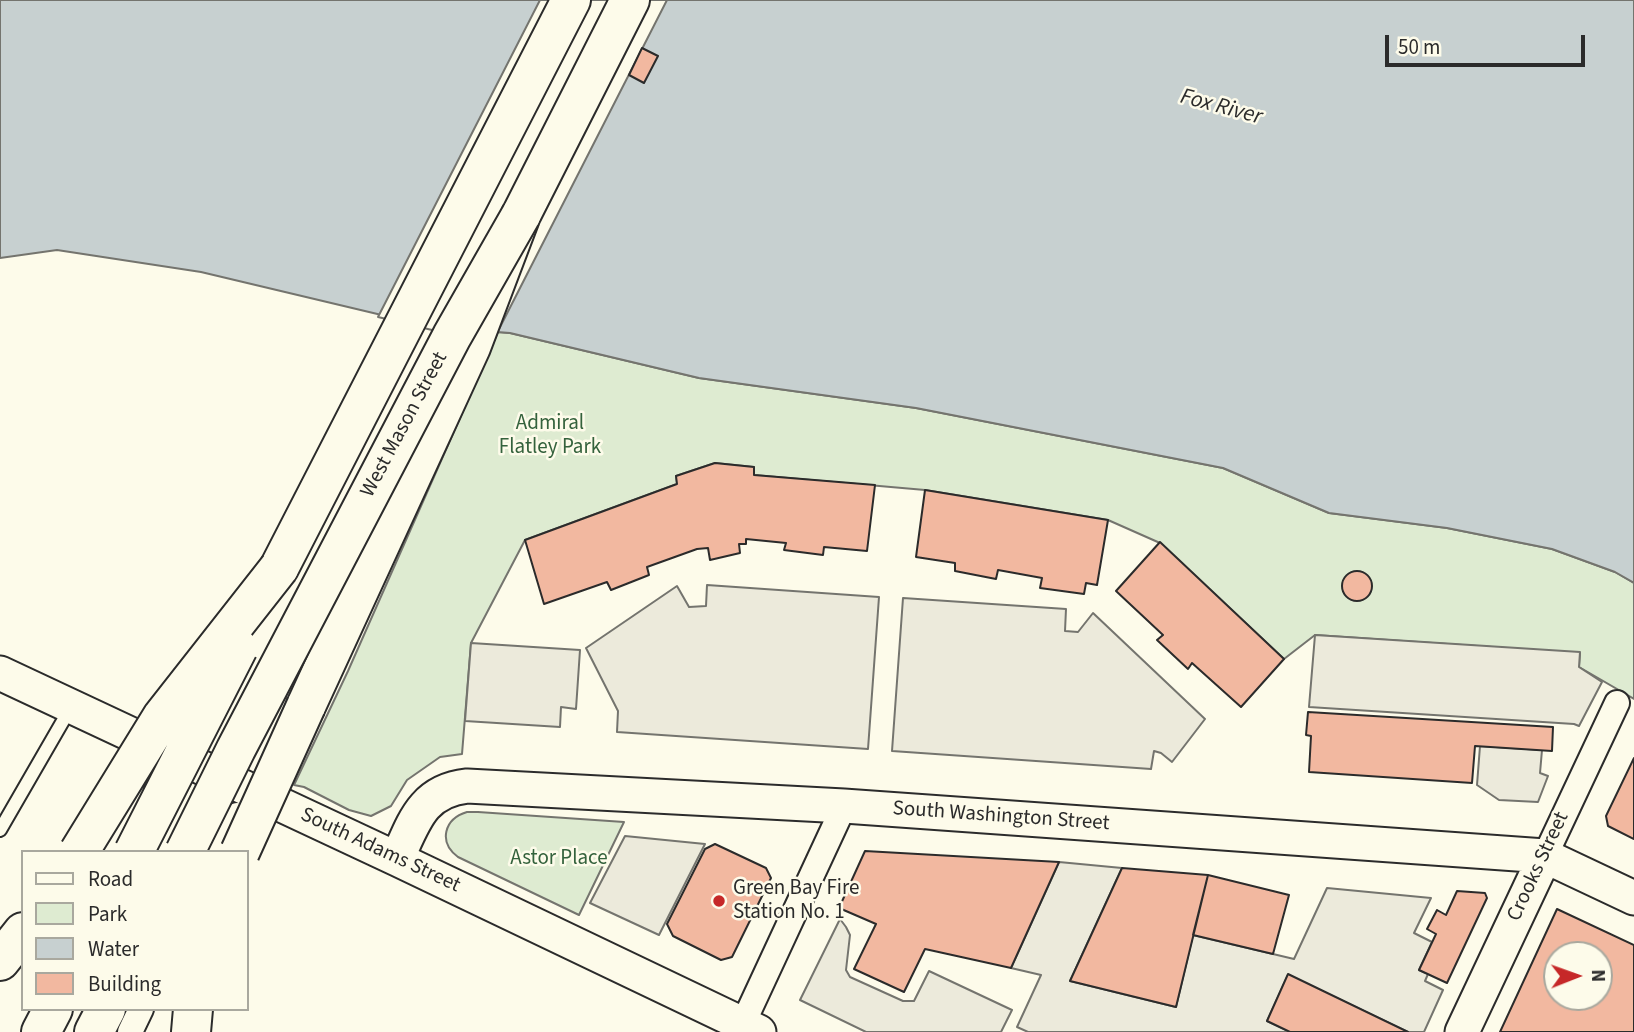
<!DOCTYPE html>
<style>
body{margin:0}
#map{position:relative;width:1634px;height:1032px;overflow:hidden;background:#fdfbea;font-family:"Source Sans 3",sans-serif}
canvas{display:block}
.legend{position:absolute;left:21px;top:850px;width:228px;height:161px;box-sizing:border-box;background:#fdfbea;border:2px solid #a9a89e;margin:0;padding:9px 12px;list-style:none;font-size:21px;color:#2b2b2b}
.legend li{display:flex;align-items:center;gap:14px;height:35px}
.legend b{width:35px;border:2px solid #a9a89e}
.north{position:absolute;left:1543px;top:941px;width:70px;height:70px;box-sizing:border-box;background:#fdfbea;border:2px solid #a9a89e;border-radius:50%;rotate:89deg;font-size:19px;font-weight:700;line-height:28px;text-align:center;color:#2b2b2b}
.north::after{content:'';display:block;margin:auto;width:24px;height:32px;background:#c62828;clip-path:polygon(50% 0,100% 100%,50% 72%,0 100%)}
.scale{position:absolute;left:1385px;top:35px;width:200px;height:32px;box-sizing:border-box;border:4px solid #2b2b2b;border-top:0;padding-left:9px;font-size:21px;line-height:24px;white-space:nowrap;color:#2b2b2b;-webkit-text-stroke:5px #fdfbea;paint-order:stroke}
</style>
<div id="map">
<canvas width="1634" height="1032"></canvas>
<ul class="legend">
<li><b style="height:9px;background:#fdfbea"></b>Road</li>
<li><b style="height:19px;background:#deebd1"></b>Park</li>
<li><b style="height:19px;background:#c7d0d0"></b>Water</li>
<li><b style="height:19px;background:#f2b8a0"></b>Building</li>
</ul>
<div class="north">N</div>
<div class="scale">50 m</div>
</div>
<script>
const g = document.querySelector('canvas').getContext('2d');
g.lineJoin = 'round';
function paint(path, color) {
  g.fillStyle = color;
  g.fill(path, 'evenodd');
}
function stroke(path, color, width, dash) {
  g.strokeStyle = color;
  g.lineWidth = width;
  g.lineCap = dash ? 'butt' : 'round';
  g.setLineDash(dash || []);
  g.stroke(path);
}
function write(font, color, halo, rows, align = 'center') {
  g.font = font + ' "Source Sans 3",sans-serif';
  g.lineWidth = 5;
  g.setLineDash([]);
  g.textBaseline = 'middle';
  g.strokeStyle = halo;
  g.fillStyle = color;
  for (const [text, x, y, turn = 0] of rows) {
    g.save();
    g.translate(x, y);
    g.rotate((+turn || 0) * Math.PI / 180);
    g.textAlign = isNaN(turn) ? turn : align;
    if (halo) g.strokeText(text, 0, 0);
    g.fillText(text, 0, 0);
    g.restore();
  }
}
const green = new Path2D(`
 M498 332 510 333 699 378 916 408 1223 468 1329 513 1447 528 1552 549 1615 572 1634 583V699L1579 667 1580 653 1315 635 1284 659 1160 543 1108 520 925 490 754 475V467L715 463 676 476 677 484 525 540 471 643 462 754 440 757 407 780 391 806 371 816 349 810 304 787 294 785 348 671Z
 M467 812H478L624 822 579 915 458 857C438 842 444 819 467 812Z`);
paint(green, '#deebd1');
stroke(green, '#74746e', 2);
const parking = new Path2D(`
 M707 585 879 597 868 749 617 732 618 711 586 648 677 586 689 607 706 606Z
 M903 598 1066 609 1065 631 1078 632 1093 613 1205 719 1172 762 1161 753 1154 751 1151 769 892 751Z
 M1315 635 1580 652 1579 667 1602 682 1579 726 1574 724 1309 707Z
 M471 643 580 650 576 709 561 707 560 727 465 721Z
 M1480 746 1542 750 1540 773 1548 776 1538 802 1499 800 1477 785Z
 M625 836 705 844 659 935 590 903Z
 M1059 862 1122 868 1070 981 1176 1007 1193 935 1294 959 1327 888 1431 898 1414 933 1432 942 1419 970 1428 974 1425 981 1443 990 1424 1032H1408L1288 975 1267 1021 1290 1032H1028L1017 1027 1041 975 1011 968Z
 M840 919 846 927 850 935 846 970 850 977 903 1001H914L929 971 1012 1010 1001 1032H866L800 1000Z`);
paint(parking, '#eceadb');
stroke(parking, '#74746e', 2);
const water = new Path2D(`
 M0 0H1634V583L1615 572 1552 549 1447 528 1329 513 1223 468 916 408 699 378 510 333 432 327 201 272 57 250 0 258Z`);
paint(water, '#c7d0d0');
stroke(water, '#74746e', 2);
const pier = new Path2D(`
 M540 0H667L496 335 432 330 378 317Z`);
paint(pier, '#fdfbea');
stroke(pier, '#74746e', 2);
const building = new Path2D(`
 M642 48 658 56 644 83 629 75Z
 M715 463 754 467V475L875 485 867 551 824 547 823 555 784 550 786 543 746 539V544H739L740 553 710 560 708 548 697 549 647 567 649 575 611 590 607 582 544 604 525 540 677 484 676 476Z
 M925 490 1108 520 1097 585 1086 583 1084 594 1040 588 1042 578 998 570 996 579 955 571V563L916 557Z
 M1160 542 1284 659 1241 707 1192 663 1188 669 1157 640 1163 635 1116 591Z
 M1342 586a15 15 0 1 1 30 0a15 15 0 1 1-30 0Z
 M1308 712 1553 727 1552 751 1475 746 1472 783 1309 772 1311 736 1306 735Z
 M1634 758V839L1608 826 1606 816Z
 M715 844 766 868 771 878 732 957 721 960 673 936 667 924 705 849Z
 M865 851 1059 862 1011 968 925 949 904 992 854 969 876 924 839 908Z
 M1122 868 1208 875 1176 1007 1070 981Z
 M1208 875 1289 895 1273 954 1193 935Z
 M1457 891 1485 893 1487 898 1447 983 1419 970 1436 934 1427 929 1437 910 1446 915Z
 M1557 909 1634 945V1032H1500ZM1557 955H1599V997H1557Z
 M1288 974 1408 1032H1290L1267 1021Z`);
paint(building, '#f2b8a0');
stroke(building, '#2b2b2b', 2);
const lane = new Path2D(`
 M0 830 71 707`);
const street = new Path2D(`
 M219 852 237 815
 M1545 856 1617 703
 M130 1032 141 1009
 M739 1032 844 806`);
const secondary = new Path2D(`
 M0 673 397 859 759 1032
 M397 859C414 822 422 791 467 786L844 806 1545 856 1634 898
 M1462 1032 1545 856`);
const primary = new Path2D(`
 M279 568 571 0
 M306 706 471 347 521 215 630 0
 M0 961 23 932
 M41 1032 53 1009
 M94 1032 106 1009
 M191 1032 193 1009`);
stroke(lane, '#2b2b2b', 16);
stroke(street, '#2b2b2b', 28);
stroke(secondary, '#2b2b2b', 37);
stroke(primary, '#2b2b2b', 42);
stroke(lane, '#fdfbea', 12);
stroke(street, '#fdfbea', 24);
stroke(secondary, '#fdfbea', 33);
stroke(primary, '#fdfbea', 38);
const primaryBridge = new Path2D(`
 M79 852 162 717 279 568
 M134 852 238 648
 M185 852 236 749 452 336 521 215
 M240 852 306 706`);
stroke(primaryBridge, '#2b2b2b', 42, []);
stroke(primaryBridge, '#fdfbea', 38);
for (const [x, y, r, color] of [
 [719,901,7,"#c62828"]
]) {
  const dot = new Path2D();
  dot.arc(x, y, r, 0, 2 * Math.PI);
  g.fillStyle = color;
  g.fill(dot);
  stroke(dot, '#fdfbea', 2.5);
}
write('21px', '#34623c', '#fdfbea', [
 ["Admiral",550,424],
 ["Flatley Park",550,448],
 ["Astor Place",559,859]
]);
write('21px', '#2b2b2b', '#fdfbea', [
 ["West Mason Street",405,425,-62],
 ["South Washington Street",1001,817,4],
 ["South Adams Street",380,851,25],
 ["Crooks Street",1539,867,-65]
]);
write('21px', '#2b2b2b', '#fdfbea', [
 ["Green Bay Fire",733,889],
 ["Station No. 1",733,913]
], 'left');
write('italic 23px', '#2b2b2b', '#fdfbea', [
 ["Fox River",1221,108,15]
]);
</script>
